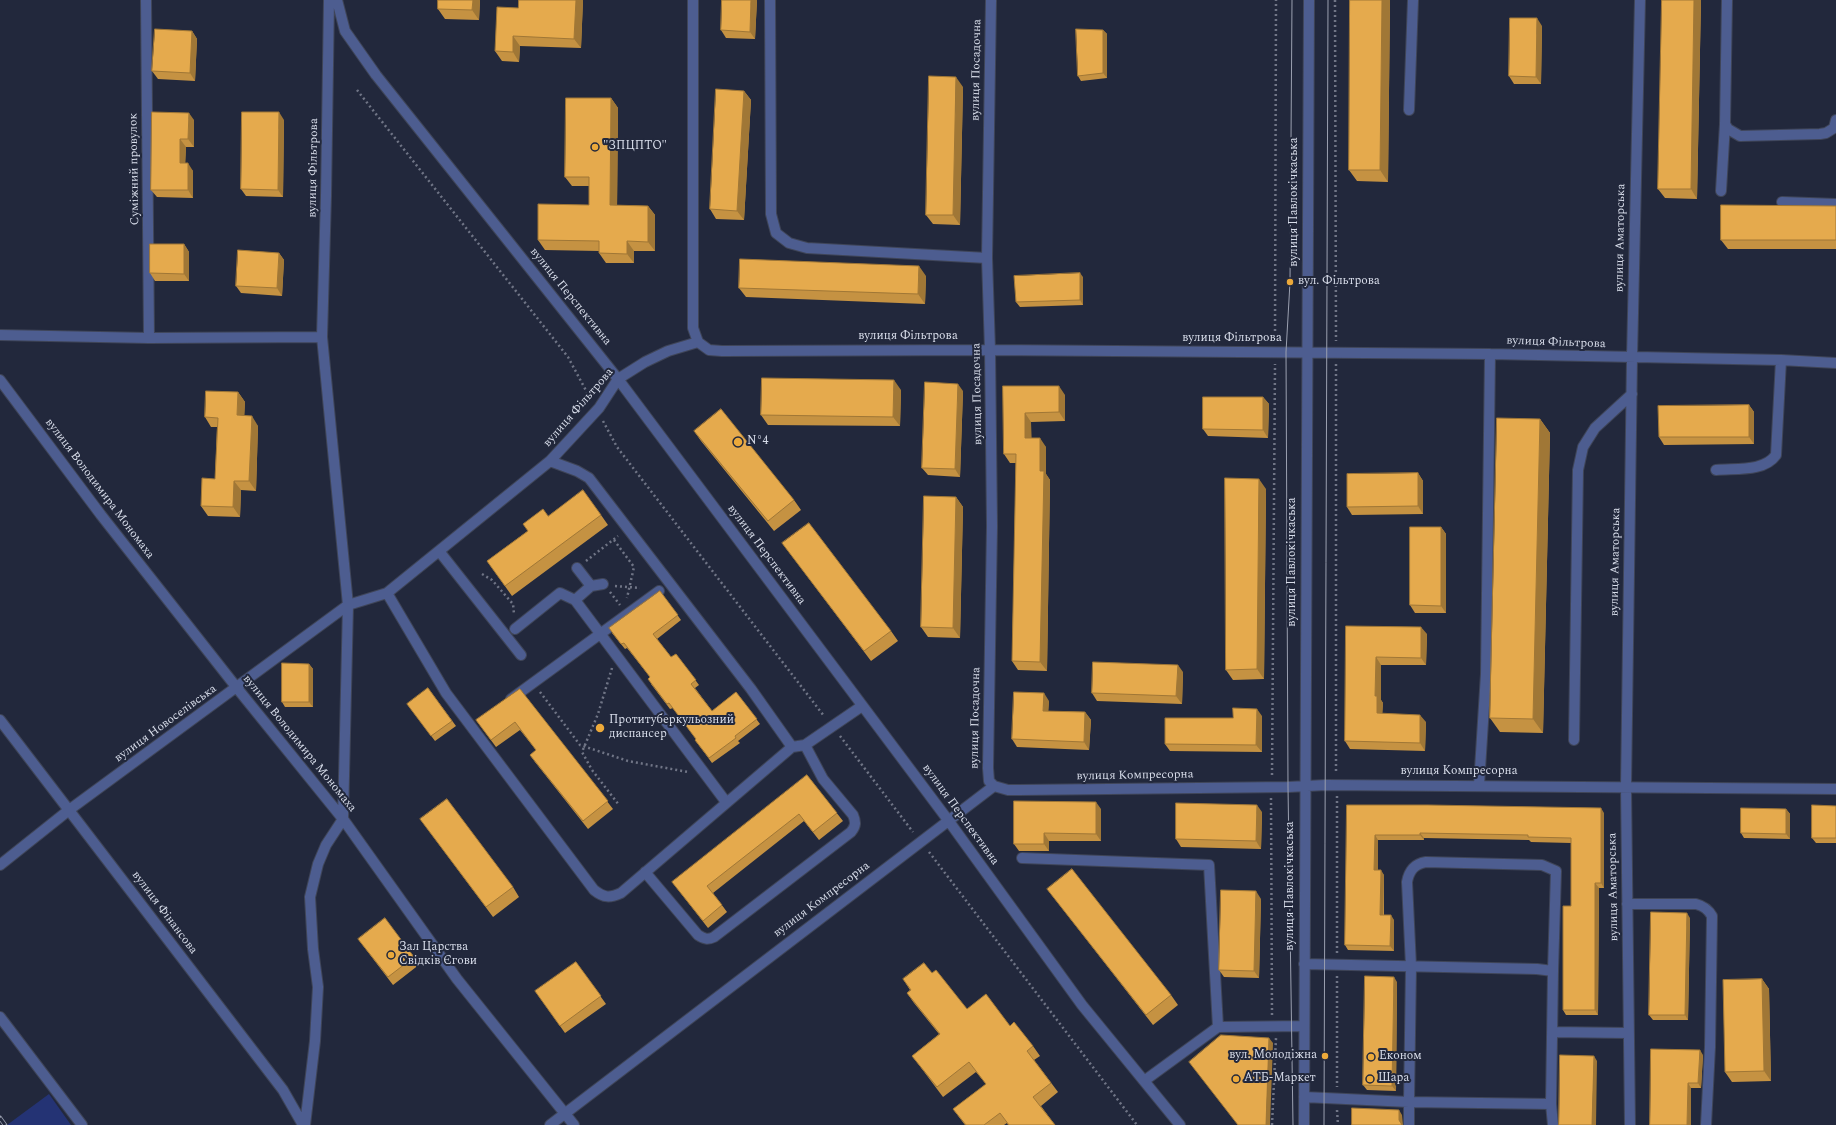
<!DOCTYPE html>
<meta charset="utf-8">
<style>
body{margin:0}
canvas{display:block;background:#22283c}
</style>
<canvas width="1836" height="1125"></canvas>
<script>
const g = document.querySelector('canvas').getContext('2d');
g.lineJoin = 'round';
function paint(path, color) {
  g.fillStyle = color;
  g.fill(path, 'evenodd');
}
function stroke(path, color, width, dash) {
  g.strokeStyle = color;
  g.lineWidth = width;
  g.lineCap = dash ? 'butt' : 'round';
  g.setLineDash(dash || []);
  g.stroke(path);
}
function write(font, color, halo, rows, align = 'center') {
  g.font = font + ' Spectral,serif';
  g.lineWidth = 4;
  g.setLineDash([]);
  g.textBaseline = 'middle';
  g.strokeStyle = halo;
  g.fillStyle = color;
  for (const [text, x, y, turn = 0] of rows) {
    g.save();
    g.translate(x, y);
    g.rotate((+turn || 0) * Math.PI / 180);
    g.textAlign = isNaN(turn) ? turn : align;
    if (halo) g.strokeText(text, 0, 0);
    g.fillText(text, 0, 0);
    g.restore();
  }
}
paint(new Path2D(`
 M49 1094 71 1125H7Z`), '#243374');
const minor = new Path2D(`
 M146 0 149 338
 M329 0 326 196 322 337 348 605 387 593 550 461 599 408 618 379 645 362 668 351 698 342 709 350 722 351 990 350 1490 354 1781 360 1836 363
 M337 0 345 31 376 75 618 379 948 820 1082 1005 1180 1125
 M693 0V328L698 342
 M770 0 771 214 776 233 789 243 807 248 987 258
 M991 0 987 258 990 350 992 526 988 768 989 781 994 786
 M1727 0 1725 124 1728 129 1740 136 1820 134 1826 133 1834 128 1836 120
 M1409 110 1413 0
 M1721 191 1725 124
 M1782 202 1836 204
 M0 335 149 338 322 337
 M0 380 101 515 237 688 343 819 457 979 574 1125
 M550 461 577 471 589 478 751 689 792 747 805 745 862 706
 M1716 470C1736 468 1764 472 1776 455L1781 360
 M439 551 521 655
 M577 568 591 586
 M387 593 446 693 594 890C604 898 610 898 621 893L792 747
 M575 600 591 586 603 584
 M515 629 560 593 575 600 726 802
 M511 699 659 591
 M0 720 283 1090 303 1125
 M1574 740 1578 470 1583 447 1595 428 1632 394
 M1479 785 1486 674 1490 354
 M343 819 348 605
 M1022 858 1209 865 1218 1027
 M0 865 69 810 348 605
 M645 872 698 935C704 939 708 940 714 937L851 832C856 826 856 822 853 815L823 779 805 745
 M1627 904H1696C1704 906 1708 909 1712 916L1710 1047 1706 1125
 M1304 964 1537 969 1553 971 1556 871 1542 865 1426 862C1414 864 1409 871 1407 882L1411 966 1409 1102 1551 1104 1553 971
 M0 1017 82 1125
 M1552 1032 1628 1033
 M1144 1081 1218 1027 1304 1026
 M1304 1097 1409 1102V1125
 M1551 1104 1553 1125
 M305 1125 315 1041 318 987 313 949 310 897 318 864 326 845 343 819
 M550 1125 994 786 1008 790H1019L1288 787 1326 785 1836 789
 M1304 1125 1309 0
 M1630 1125 1626 787 1632 358 1640 0`);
stroke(minor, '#3f4558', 12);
stroke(new Path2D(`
 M1335 0 1336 341
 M357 90 568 357 590 398
 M1275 341 1276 0
 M1336 364V773
 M603 421 617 447 824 716
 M614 540 634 567 627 598
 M586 561 618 536
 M482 574 492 580 513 604 514 614
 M615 586 640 588
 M610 592 620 605
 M612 668 598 714 582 752 592 770 619 805
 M540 692 580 745 628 761 688 772
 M840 736 913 832
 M1272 775 1275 364
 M1337 796V953
 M1271 798 1272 1015
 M929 852 1137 1125
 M1337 976V1087
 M1337 1110 1338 1125
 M1272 1125 1276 1038`), '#707586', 2.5, [2, 3]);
stroke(minor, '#4d5d90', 10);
stroke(new Path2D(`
 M1292 0 1290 282 1286 352 1288 787 1293 1125
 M1324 1125 1328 0`), '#9ba0b0', 1);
const rail = new Path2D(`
 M0 1118 5 1125`);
stroke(rail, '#9ba0b0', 4.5);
stroke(rail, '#22283c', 3, [9]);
paint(new Path2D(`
 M480 0 479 20 445 19 438 9Z
 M583 0 581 48 520 46 519 62 502 61 495 51 518 8Z
 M757 0 755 39 726 38 721 30Z
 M1350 0H1390L1388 182 1357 181 1349 170Z
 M1662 0H1701L1697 199 1665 198 1658 189Z
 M1542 26 1541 84H1514L1509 76Z
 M1103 30 1107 34V78L1081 81 1078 76Z
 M192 31 197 39 195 81 158 79 152 71Z
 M963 87 960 225 933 224 926 215Z
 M744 91 751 100 744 220 716 219 710 209Z
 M611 98 618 108 617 205 648 206 655 215V251H634V263H606L599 253V251L545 250 538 240 589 205V186H572L565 177Z
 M152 112 194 120V147H186L185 163 193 171V198L157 197 151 190Z
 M284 120 283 197 246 196 241 189Z
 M1836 206V249H1728L1721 240Z
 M184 244 189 252V281H155L150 273Z
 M279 253 284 260 282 296 241 293 236 286Z
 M926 276 925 304 746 297 739 288Z
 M1083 277V305L1020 307 1016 302Z
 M1003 386 1065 395V421L1031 422V438L1046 447V474L1050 480 1047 671 1018 670 1012 661 1016 463H1010L1004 454Z
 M901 390 900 426 768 425 761 415Z
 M963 391 960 477 928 475 922 468Z
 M238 392 245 402 244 416 258 426 256 491 241 490 240 517 208 516 201 506 215 479 217 427H211L205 417Z
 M1263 397 1269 404 1268 438 1208 436 1203 429Z
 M1749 405 1754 412V444L1664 445 1659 437Z
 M1540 419 1550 433 1543 733 1500 732 1490 718Z
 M694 431 794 500 801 510 774 531 701 441Z
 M1418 473 1423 481V514L1352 515 1347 507Z
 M1266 489 1264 679 1233 680 1226 670Z
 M956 497 963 507 960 638 928 637 921 627Z
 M601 515 608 525 512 596 487 561 548 516Z
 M1441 527 1446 534V613H1415L1410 605Z
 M782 543 891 631 898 641 871 661Z
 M660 591 681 620 657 639 671 657 676 654 699 685 695 688 712 711 736 692 760 724 738 741 740 743 712 763 695 740 696 739 673 708 670 709 651 684 650 677 627 648 625 649 612 633Z
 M1346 626 1427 634 1426 665H1381V700L1383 703 1382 714 1426 722 1425 751 1350 749 1345 741Z
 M309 664 313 669V707H285L282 702Z
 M1183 672 1182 704 1097 701 1092 693Z
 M428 688 456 726 435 741 407 704Z
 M520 689 613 809 588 829 535 762 530 755 536 750 520 730 496 747 476 720Z
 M1049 701 1048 711 1085 712 1091 720 1089 750 1017 747 1012 739Z
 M1262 716V752L1170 751 1165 744 1233 718Z
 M807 775 843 821 819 840 804 821 713 893 727 912 708 928 672 882Z
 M1347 805 1604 813V888H1599L1598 1015H1566L1563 1010 1571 906V843L1531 842 1529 840 1424 838V840H1378V870L1384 875V915L1394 920V951L1348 950 1345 945Z
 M1836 806V843H1816L1812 838Z
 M1101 809V841H1049V851H1019L1014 844Z
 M1786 809 1790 814V839L1744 838 1741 833Z
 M1262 812 1261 849 1181 847 1176 839Z
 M420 819 513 887 519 897 493 917Z
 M1047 889 1171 995 1178 1005 1153 1025 1054 898Z
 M1261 899 1259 978 1224 977 1219 970Z
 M1690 918 1688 1020H1653L1649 1015Z
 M358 939 414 957 420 964 393 985Z
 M576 962 606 1004 565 1033 535 991Z
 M932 973 967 1009 1010 1026 1033 1046 1040 1056 1034 1060 1058 1092 1041 1106 1055 1125H1008L1007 1123 1004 1125H965L953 1109 986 1084 976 1072 943 1097 919 1065 912 1056 939 1034 914 1003 907 993 910 990 903 979Z
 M1762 979 1769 989 1771 1081 1732 1082 1725 1072Z
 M1397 982 1396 1091 1367 1090 1363 1085Z
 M1703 1055 1701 1088H1691V1125H1650Z`), '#c59242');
paint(new Path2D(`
 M473 0H480L479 20 472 10Z
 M576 0H583L581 48 574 39Z
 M751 0H757L755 39 750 32Z
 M1382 0H1390L1388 182 1380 170Z
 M1694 0H1701L1697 199 1691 189Z
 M1537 18 1542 26 1541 84 1536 77Z
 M1103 30 1107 34V78L1103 73Z
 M192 31 197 39 195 81 190 73Z
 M513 36 520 46 519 62 513 52Z
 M956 77 963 87 960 225 953 215Z
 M744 91 751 100 744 220 737 211Z
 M611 98 618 108 617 215 610 205Z
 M279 112 284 120 283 197 278 190Z
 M189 113 194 120V147L188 139Z
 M180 139 186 147 185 171 180 163Z
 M188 163 193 171V198L188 190Z
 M648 206 655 215V251L648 242Z
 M627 241 634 251V263L627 254Z
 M184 244 189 252V281L184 274Z
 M279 253 284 260 282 296 277 288Z
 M919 266 926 276 925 304 918 294Z
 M1080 273 1083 277V305L1080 300Z
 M894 380 901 390 900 426 893 417Z
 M958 384 963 391 960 477 955 469Z
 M1059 386 1065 395V421L1059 412Z
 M238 392 245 402 244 425 237 415Z
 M1263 397 1269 404 1268 438 1263 430Z
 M1749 405 1754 412V444L1749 437Z
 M1025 413 1031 422 1032 447 1025 438Z
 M252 416 258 426 256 491 249 481Z
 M1540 419 1550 433 1543 733 1533 719Z
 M1040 438 1046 447V474L1050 480 1047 671 1040 662Z
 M1418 473 1423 481V514L1418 506Z
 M1259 479 1266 489 1264 679 1257 669Z
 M234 481 241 490 240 517 233 507Z
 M956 497 963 507 960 638 953 628Z
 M1441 527 1446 534V613L1441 606Z
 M1421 627 1427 634 1426 665 1421 658Z
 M1376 657 1381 665V700L1383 703 1382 721 1377 713 1375 696Z
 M309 664 313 669V707L309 702Z
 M1178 665 1183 672 1182 704 1176 696Z
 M1044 693 1049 701 1048 718 1043 711Z
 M1257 709 1262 716V752L1256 745Z
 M1085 712 1091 720 1089 750 1084 742Z
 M1420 715 1426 722 1425 751 1420 743Z
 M1096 802 1101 809V841L1096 834Z
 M1257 805 1262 812 1261 849 1256 841Z
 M1601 808 1604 813V888L1601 883Z
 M1786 809 1790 814V839L1786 834Z
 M1044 833 1049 841V851L1044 844Z
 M1420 833 1424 838V840L1420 835Z
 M1375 835 1378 840V875L1374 870Z
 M1381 870 1384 875 1383 920 1380 915Z
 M1595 883 1599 888 1598 1015 1595 1010Z
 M1256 891 1261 899 1259 978 1254 971Z
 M1687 913 1690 918 1688 1020 1685 1015Z
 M1391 915 1394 920V951L1390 946Z
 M1394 977 1397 982 1396 1091 1392 1086Z
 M1762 979 1769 989 1771 1081 1764 1071Z
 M1269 1038 1273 1043 1270 1125H1266Z
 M1700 1050 1703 1055 1701 1088 1698 1083Z
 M1594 1056 1597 1061 1596 1125H1592Z
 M1688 1083 1691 1088V1125H1687Z
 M1399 1110 1402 1115 1403 1125H1402L1399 1120Z`), '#a07736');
const building = new Path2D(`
 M438 0H473L472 10 438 9Z
 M519 0H576L574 39 513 36V52L495 51 497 7 518 8Z
 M722 0H751L750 32 721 30Z
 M1350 0H1382L1380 170H1349Z
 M1662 0H1694L1691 189H1658Z
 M1510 18H1537L1536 77 1509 76Z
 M155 29 192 31 190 73 152 71Z
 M1076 29 1103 30V73L1078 76Z
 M929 76 956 77 953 215H926Z
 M716 89 744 91 737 211 710 209Z
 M566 98H611L610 205 648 206V242L627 241V254L599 253V241L538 240V204L589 205V177H565Z
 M152 112 189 113 188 139H180V163H188V190H151Z
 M242 112H279L278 190 241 189Z
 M1721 205 1836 206V240H1721Z
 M150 244H184V274L150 273Z
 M238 250 279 253 277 288 236 286Z
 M740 259 919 266 918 294 739 288Z
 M1080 273V300L1016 302 1014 276Z
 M762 378 894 380 893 417 761 415Z
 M925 382 958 384 955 469 922 468Z
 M1003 386H1059V412L1025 413V438H1040V471H1044L1040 662 1012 661 1016 454H1004Z
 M206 391 238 392 237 415 252 416 249 481H234L233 507 201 506 202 478 215 479 218 418 205 417Z
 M1203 397H1263V430L1203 429Z
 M1749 405V437H1659L1658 406Z
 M721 409 794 500 768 521 694 431Z
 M1497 418 1540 419 1533 719 1490 718Z
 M1418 473V506L1347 507V474Z
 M1225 478 1259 479 1257 669 1226 670Z
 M583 490 601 515 505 586 487 561 528 531 523 524 543 509 548 516Z
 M924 496 956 497 953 628 921 627Z
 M809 523 891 631 864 651 782 543Z
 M1410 527H1441V606L1410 605Z
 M660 591 678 615 653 634 671 657 676 654 696 680 691 684 712 711 736 692 757 719 735 736 736 738 709 758 695 740 696 739 669 703 667 704 648 679 650 677 624 643 621 644 609 628Z
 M1346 626 1421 627V658L1376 657 1375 696H1377V713L1420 715V743L1345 741Z
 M1093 662 1178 665 1176 696 1092 693Z
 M282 663 309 664V702H282Z
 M428 688 452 721 431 736 407 704Z
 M520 689 608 801 583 821 530 755 536 750 515 722 491 740 476 720Z
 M1014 692 1044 693 1043 711 1085 712 1084 742 1012 739Z
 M1233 708 1257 709 1256 745 1165 744V718H1233Z
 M807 775 837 813 813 832 799 814 707 886 722 905 703 921 672 882Z
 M447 799 513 887 486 907 420 819Z
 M1014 801 1096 802V834L1044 833V844H1014Z
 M1176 803 1257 805 1256 841 1176 839Z
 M1347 805H1428L1601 808V883H1595V1010H1563V906H1571V838L1528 837V835L1420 833V835H1375L1374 870H1381L1380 915H1391L1390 946 1345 945Z
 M1812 805 1836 806V838H1812Z
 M1741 808 1786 809V834L1741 833Z
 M1072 869 1171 995 1146 1015 1047 889Z
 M1221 890 1256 891 1254 971 1219 970Z
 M1651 912 1687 913 1685 1015H1649Z
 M385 918 414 957 388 977 358 939Z
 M576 962 601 996 560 1026 535 991Z
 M924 963 932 973 936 970 967 1009 986 994 1010 1026 1014 1022 1033 1046 1027 1051 1051 1083 1033 1097 1055 1125H1009L1000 1113 984 1125H966L953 1109 986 1084 969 1062 937 1087 912 1056 940 1034 907 993 911 990 903 979Z
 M1365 976 1394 977 1392 1086 1363 1085Z
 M1762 979 1764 1071 1725 1072 1723 980Z
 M1221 1035 1269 1038 1266 1125H1238L1189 1062Z
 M1651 1049 1700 1050 1698 1083H1688L1687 1125H1650Z
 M1560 1055 1594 1056 1592 1125H1559Z
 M1352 1108 1399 1110V1120L1402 1125H1352Z`);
paint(building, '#e5aa4d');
stroke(building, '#a07736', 1);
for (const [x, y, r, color] of [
 [595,147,4,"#eca93a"],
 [1290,282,4,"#eca93a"],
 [738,442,5,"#eca93a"],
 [600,728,5,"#eca93a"],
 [391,955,4,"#eca93a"],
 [1325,1056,4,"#eca93a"],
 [1371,1057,4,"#eca93a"],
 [1236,1079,4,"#eca93a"],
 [1370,1079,4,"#eca93a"]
]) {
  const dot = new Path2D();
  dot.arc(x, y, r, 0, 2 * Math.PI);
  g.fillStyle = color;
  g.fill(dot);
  stroke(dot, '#22283c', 1.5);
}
write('12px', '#d8ddea', '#22283c', [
 ["вулиця Посадочна",977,70,-89],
 ["вулиця Фільтрова",314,168,-89],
 ["Суміжний провулок",135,169,-91],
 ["вулиця Павлокічкаська",1295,202,-90],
 ["вулиця Аматорська",1621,238,-89],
 ["вулиця Перспективна",570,297,51],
 ["вулиця Фільтрова",908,337],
 ["вулиця Фільтрова",1232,339],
 ["вулиця Фільтрова",1556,343,2],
 ["вулиця Посадочна",978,394,-91],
 ["вулиця Фільтрова",579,408,-49],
 ["вулиця Володимира Мономаха",99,489,53],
 ["вулиця Перспективна",766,555,53],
 ["вулиця Павлокічкаська",1293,562,-90],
 ["вулиця Аматорська",1616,562,-89],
 ["вулиця Посадочна",976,718,-89],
 ["вулиця Новоселівська",166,724,-36],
 ["вулиця Володимира Мономаха",299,744,51],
 ["вулиця Компресорна",1459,772],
 ["вулиця Компресорна",1135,776,-1],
 ["вулиця Перспективна",960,815,54],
 ["вулиця Павлокічкаська",1291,886,-90],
 ["вулиця Аматорська",1614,887,-91],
 ["вулиця Компресорна",822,900,-37],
 ["вулиця Фінансова",164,913,53]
]);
write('12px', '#d8ddea', '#22283c', [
 ["\"ЗПЦПТО\"",603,147],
 ["вул. Фільтрова",1298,282],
 ["N°4",747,442],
 ["Протитуберкульозний",609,721],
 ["диспансер",609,735],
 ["Зал Царства",399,948],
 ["Свідків Єгови",399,962],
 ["вул. Молодіжна",1317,1056,"right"],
 ["Економ",1379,1057],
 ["АТБ-Маркет",1244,1079],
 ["Шара",1378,1079]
], 'left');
</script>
